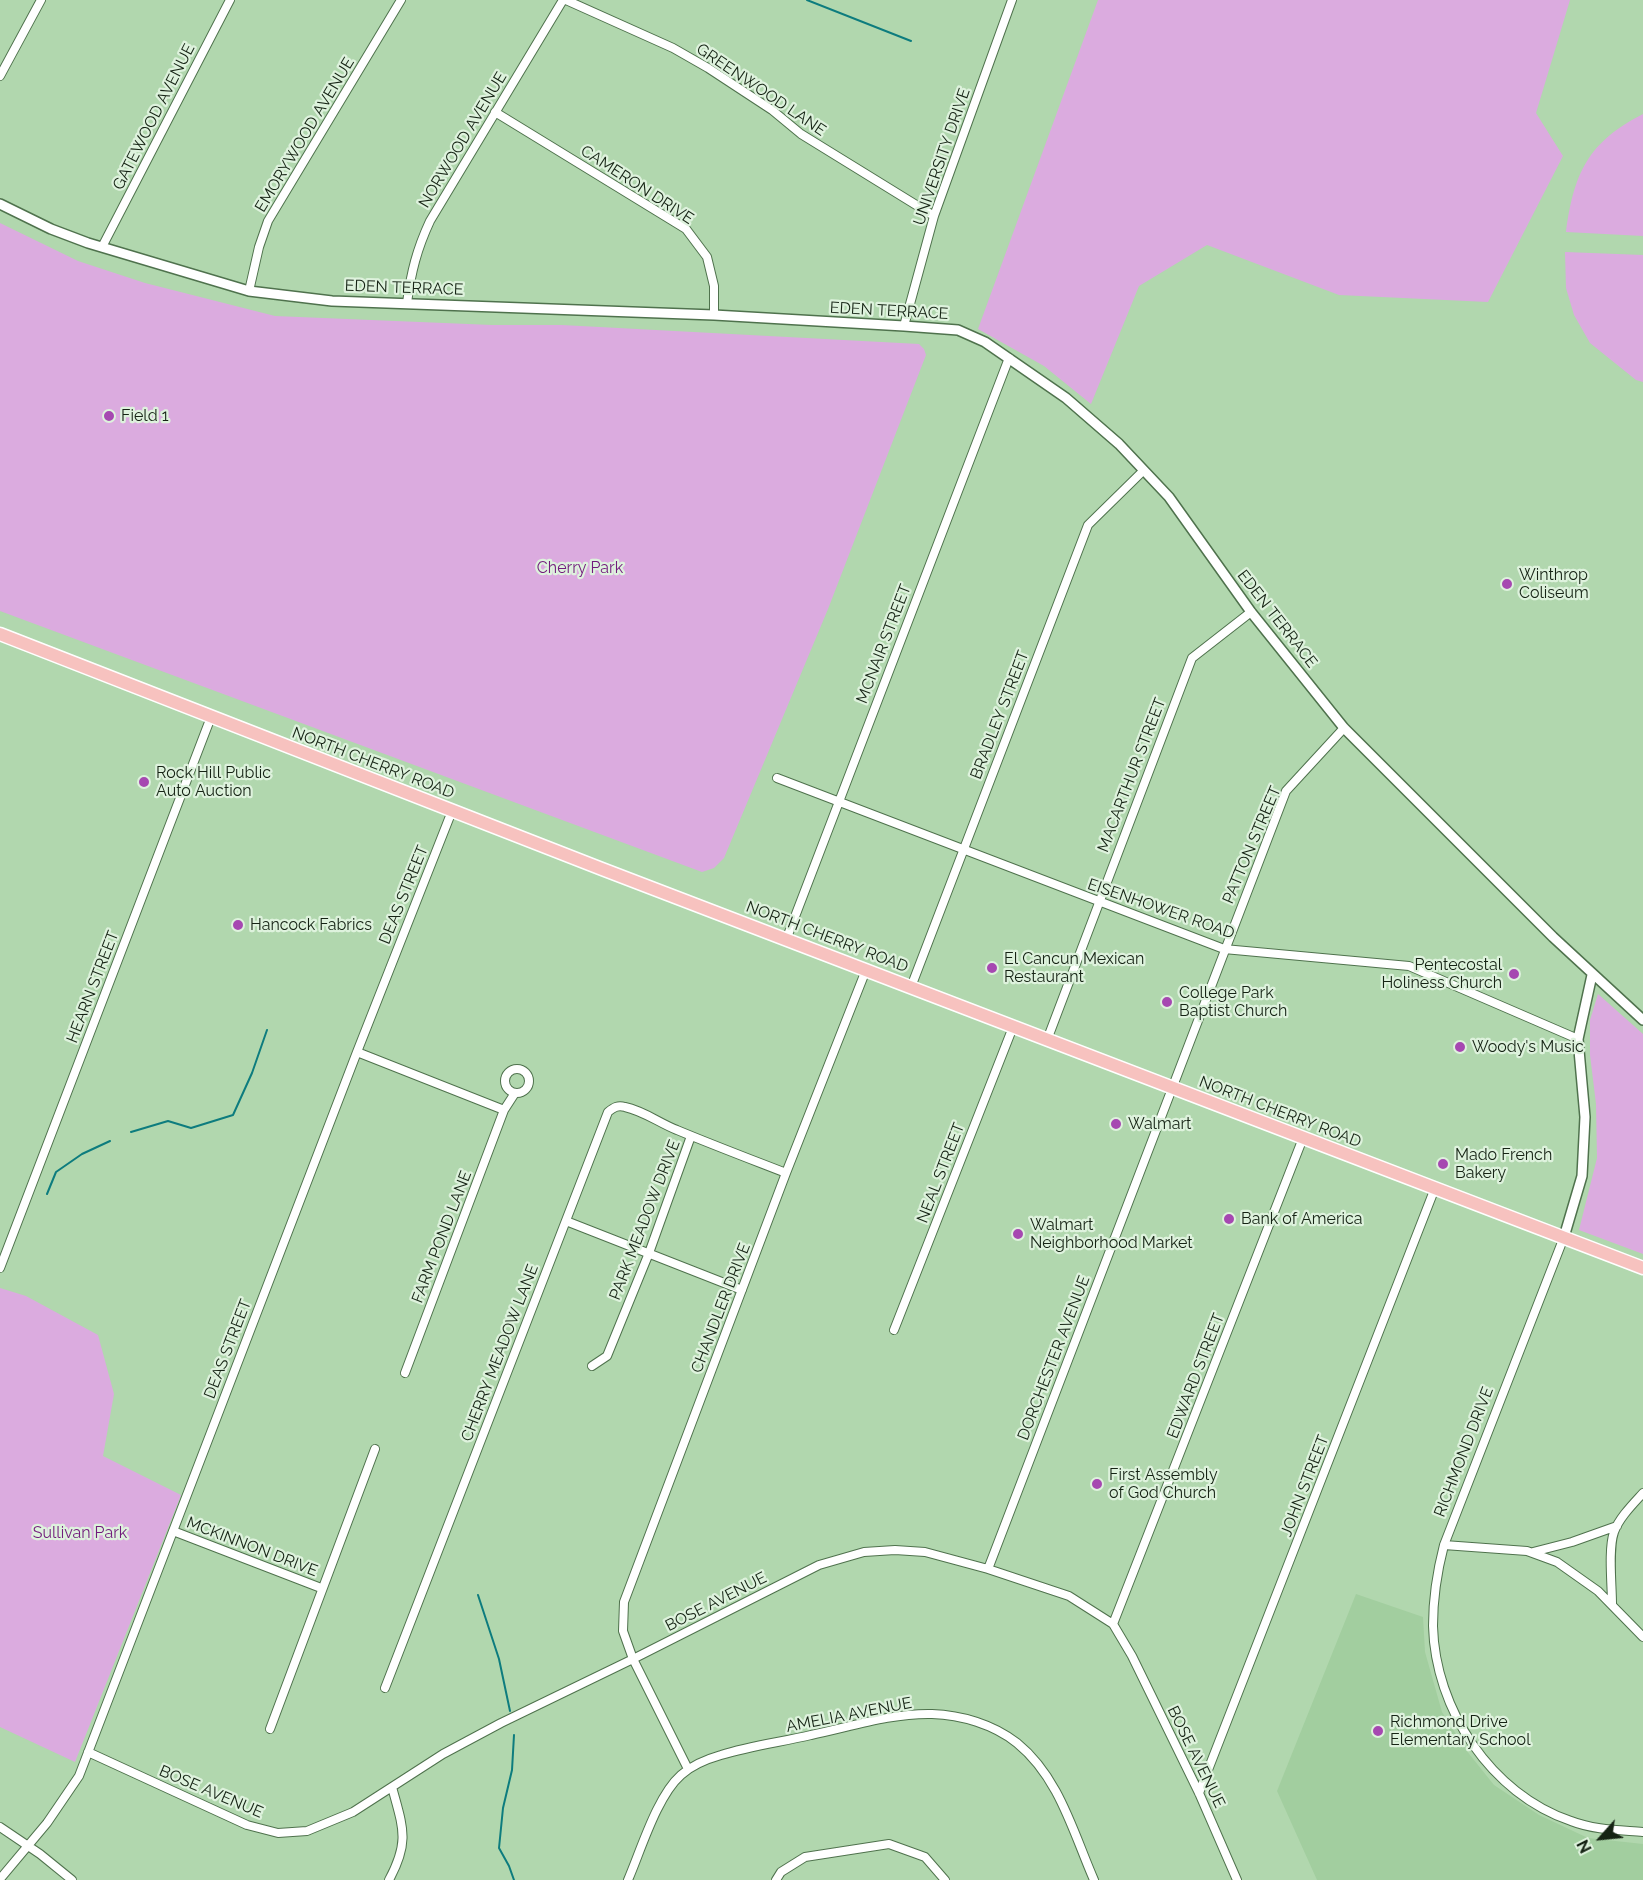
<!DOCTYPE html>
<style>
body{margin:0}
#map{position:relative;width:1643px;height:1880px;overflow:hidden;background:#b1d7ae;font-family:Raleway,sans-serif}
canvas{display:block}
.north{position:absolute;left:1571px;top:1808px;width:60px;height:60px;-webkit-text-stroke:4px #def2dd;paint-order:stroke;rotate:243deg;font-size:16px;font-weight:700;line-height:24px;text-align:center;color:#152314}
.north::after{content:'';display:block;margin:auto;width:21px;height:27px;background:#152314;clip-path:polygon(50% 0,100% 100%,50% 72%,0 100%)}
</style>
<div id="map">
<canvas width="1643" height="1880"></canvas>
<div class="north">N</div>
</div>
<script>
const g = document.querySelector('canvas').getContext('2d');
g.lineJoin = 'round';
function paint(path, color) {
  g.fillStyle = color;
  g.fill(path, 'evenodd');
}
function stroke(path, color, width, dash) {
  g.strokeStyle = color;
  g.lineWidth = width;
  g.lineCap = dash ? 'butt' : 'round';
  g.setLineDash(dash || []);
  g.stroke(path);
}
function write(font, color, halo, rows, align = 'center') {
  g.font = font + ' Raleway,sans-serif';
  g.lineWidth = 4.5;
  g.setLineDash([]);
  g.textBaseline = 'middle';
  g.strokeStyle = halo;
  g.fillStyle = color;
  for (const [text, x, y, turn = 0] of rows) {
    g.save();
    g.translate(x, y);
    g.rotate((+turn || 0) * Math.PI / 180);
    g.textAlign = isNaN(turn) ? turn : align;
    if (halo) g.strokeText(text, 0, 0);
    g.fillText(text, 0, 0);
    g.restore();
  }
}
paint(new Path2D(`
 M1356 1594 1423 1617 1425 1652 1442 1712 1466 1750 1494 1785 1539 1815 1588 1838 1643 1844V1880H1317L1277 1791Z`), '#a2ce9f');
paint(new Path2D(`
 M1098 0H1570L1536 113 1563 156 1488 302 1339 295 1207 245 1139 286 1091 404 1044 366 978 329Z
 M1643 114V236L1566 232C1574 173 1588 142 1643 114Z
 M0 223 78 261 145 283 275 316 492 325H562L919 344 924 349 926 355 828 609 724 858 714 868 702 872 0 611Z
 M1565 252 1643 255V382L1636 380 1590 343 1574 315 1566 288Z
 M1598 994 1643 1034V1254L1579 1230 1597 1158 1596 1104 1590 1055V1020Z
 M0 1288 26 1296 98 1335 114 1394 103 1456 181 1495 75 1762 0 1727Z`), '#dbabdf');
stroke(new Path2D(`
 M807 0 911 41
 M131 1132 168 1121 191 1128 233 1115 252 1073 267 1030
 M47 1194 56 1172 82 1154 110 1141
 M478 1595 499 1659 510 1711
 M514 1735 512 1770 503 1808 499 1848 509 1866 514 1880`), '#0d7c7e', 2);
const minor = new Path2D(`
 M566 0 673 48 708 68 772 110 801 134 934 216
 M0 76 41 0
 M495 112 686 229 707 257 714 286V315
 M102 247 230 0
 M249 291 259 247 268 221 401 0
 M407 303C411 272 417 249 430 221L563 0
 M904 326 934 216 1012 0
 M777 778 1224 949 1409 966 1578 1039
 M786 940 1009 358
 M911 987 1088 525 1143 471
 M1047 1040 1192 658 1251 612
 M357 1052 504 1110
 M505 1081a12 12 0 1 1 24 0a12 12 0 1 1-24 0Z
 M566 1221 742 1290
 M1564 1237 1444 1545C1437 1572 1433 1598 1433 1626 1435 1709 1491 1794 1571 1821 1594 1830 1619 1830 1643 1832
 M0 1268 211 717
 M894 1330 1013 1027
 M592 1366 607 1356 649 1253 691 1136
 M405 1373 504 1110 515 1093
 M173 1531 321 1588
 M1444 1545 1527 1551 1557 1562 1598 1591 1643 1637
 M1533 1552 1572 1542 1617 1526
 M988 1569 1286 791 1344 728
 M1612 1604C1612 1585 1608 1549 1614 1532 1619 1518 1633 1504 1643 1493
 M1113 1624 1303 1138
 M385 1688 608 1112C614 1107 618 1105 625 1107 644 1111 659 1123 677 1130 713 1145 750 1159 786 1173
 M270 1729 375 1449
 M88 1752 247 1825 278 1833 307 1831 353 1812 443 1754 501 1723 633 1659 819 1565 864 1552 895 1550 925 1552 988 1569 1069 1596 1113 1624 1132 1656 1199 1793 1237 1880
 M688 1769 633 1659 623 1631 624 1602 786 1173 866 970
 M1199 1793 1435 1188
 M0 1827 40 1854 72 1880
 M0 1879 47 1823 79 1776 357 1052 452 811
 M389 1880C410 1841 403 1828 392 1787
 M628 1880C641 1850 657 1796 681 1775 692 1765 707 1759 721 1755 750 1746 781 1742 811 1735 850 1727 891 1713 932 1714 961 1715 993 1724 1017 1743 1059 1777 1073 1832 1094 1880
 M776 1880 781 1872 805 1857 889 1844 925 1857 945 1880`);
const tertiary = new Path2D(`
 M0 204 51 229 88 243 249 291 332 301 714 315 904 326 958 330 985 342 1066 398 1119 444 1169 497 1251 612 1344 728 1553 937 1643 1020
 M1564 1237 1582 1176 1585 1117 1578 1039 1592 975`);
const primary = new Path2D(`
 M0 634 602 869 1643 1268`);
stroke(minor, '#4f724d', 10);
stroke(tertiary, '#4f724d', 12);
stroke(primary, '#fff', 15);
stroke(minor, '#fff', 8);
stroke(tertiary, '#fff', 9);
stroke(primary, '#f7c2bf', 12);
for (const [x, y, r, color] of [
 [109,416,6,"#a648b1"],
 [1507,584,6,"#a648b1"],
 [144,782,6,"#a648b1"],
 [238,925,6,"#a648b1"],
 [992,968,6,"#a648b1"],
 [1514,974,6,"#a648b1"],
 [1167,1002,6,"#a648b1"],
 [1460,1047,6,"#a648b1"],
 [1116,1124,6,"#a648b1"],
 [1443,1164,6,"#a648b1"],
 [1229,1219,6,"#a648b1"],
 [1018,1234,6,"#a648b1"],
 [1097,1484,6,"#a648b1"],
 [1378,1731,6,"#a648b1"]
]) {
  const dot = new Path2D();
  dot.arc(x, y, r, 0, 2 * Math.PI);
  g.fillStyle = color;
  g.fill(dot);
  stroke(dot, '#def2dd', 2);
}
write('16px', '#152314', '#def2dd', [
 ["GREENWOOD LANE",761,90,34],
 ["GATEWOOD AVENUE",154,117,-63],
 ["EMORYWOOD AVENUE",305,135,-59],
 ["NORWOOD AVENUE",463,140,-59],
 ["UNIVERSITY DRIVE",942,157,-71],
 ["CAMERON DRIVE",637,185,33],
 ["EDEN TERRACE",404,288,2],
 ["EDEN TERRACE",889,311,3],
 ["EDEN TERRACE",1277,619,52],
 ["MCNAIR STREET",884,644,-69],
 ["BRADLEY STREET",1000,715,-69],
 ["NORTH CHERRY ROAD",373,763,21],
 ["MACARTHUR STREET",1132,775,-69],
 ["PATTON STREET",1252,845,-67],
 ["DEAS STREET",404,895,-68],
 ["EISENHOWER ROAD",1161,909,19],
 ["NORTH CHERRY ROAD",827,937,21],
 ["HEARN STREET",93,987,-69],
 ["NORTH CHERRY ROAD",1280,1112,21],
 ["NEAL STREET",941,1173,-69],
 ["PARK MEADOW DRIVE",645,1220,-69],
 ["FARM POND LANE",442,1237,-69],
 ["CHANDLER DRIVE",721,1308,-69],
 ["DEAS STREET",228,1349,-69],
 ["CHERRY MEADOW LANE",500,1353,-69],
 ["DORCHESTER AVENUE",1054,1358,-69],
 ["EDWARD STREET",1196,1376,-69],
 ["RICHMOND DRIVE",1464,1452,-69],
 ["JOHN STREET",1305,1486,-69],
 ["MCKINNON DRIVE",252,1547,21],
 ["BOSE AVENUE",716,1602,-27],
 ["AMELIA AVENUE",849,1715,-11],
 ["BOSE AVENUE",1196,1757,64],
 ["BOSE AVENUE",211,1792,23]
]);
write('16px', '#152314', '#def2dd', [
 ["Field 1",121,416],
 ["Winthrop",1519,575],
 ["Coliseum",1519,593],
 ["Rock Hill Public",156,773],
 ["Auto Auction",156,791],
 ["Hancock Fabrics",250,925],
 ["El Cancun Mexican",1004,959],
 ["Restaurant",1004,977],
 ["Pentecostal",1502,965,"right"],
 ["Holiness Church",1502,983,"right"],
 ["College Park",1179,993],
 ["Baptist Church",1179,1011],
 ["Woody's Music",1472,1047],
 ["Walmart",1128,1124],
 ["Mado French",1455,1155],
 ["Bakery",1455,1173],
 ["Bank of America",1241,1219],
 ["Walmart",1030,1225],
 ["Neighborhood Market",1030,1243],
 ["First Assembly",1109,1475],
 ["of God Church",1109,1493],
 ["Richmond Drive",1390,1722],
 ["Elementary School",1390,1740]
], 'left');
write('16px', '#721b7c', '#def2dd', [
 ["Cherry Park",580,568],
 ["Sullivan Park",80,1533]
]);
</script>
